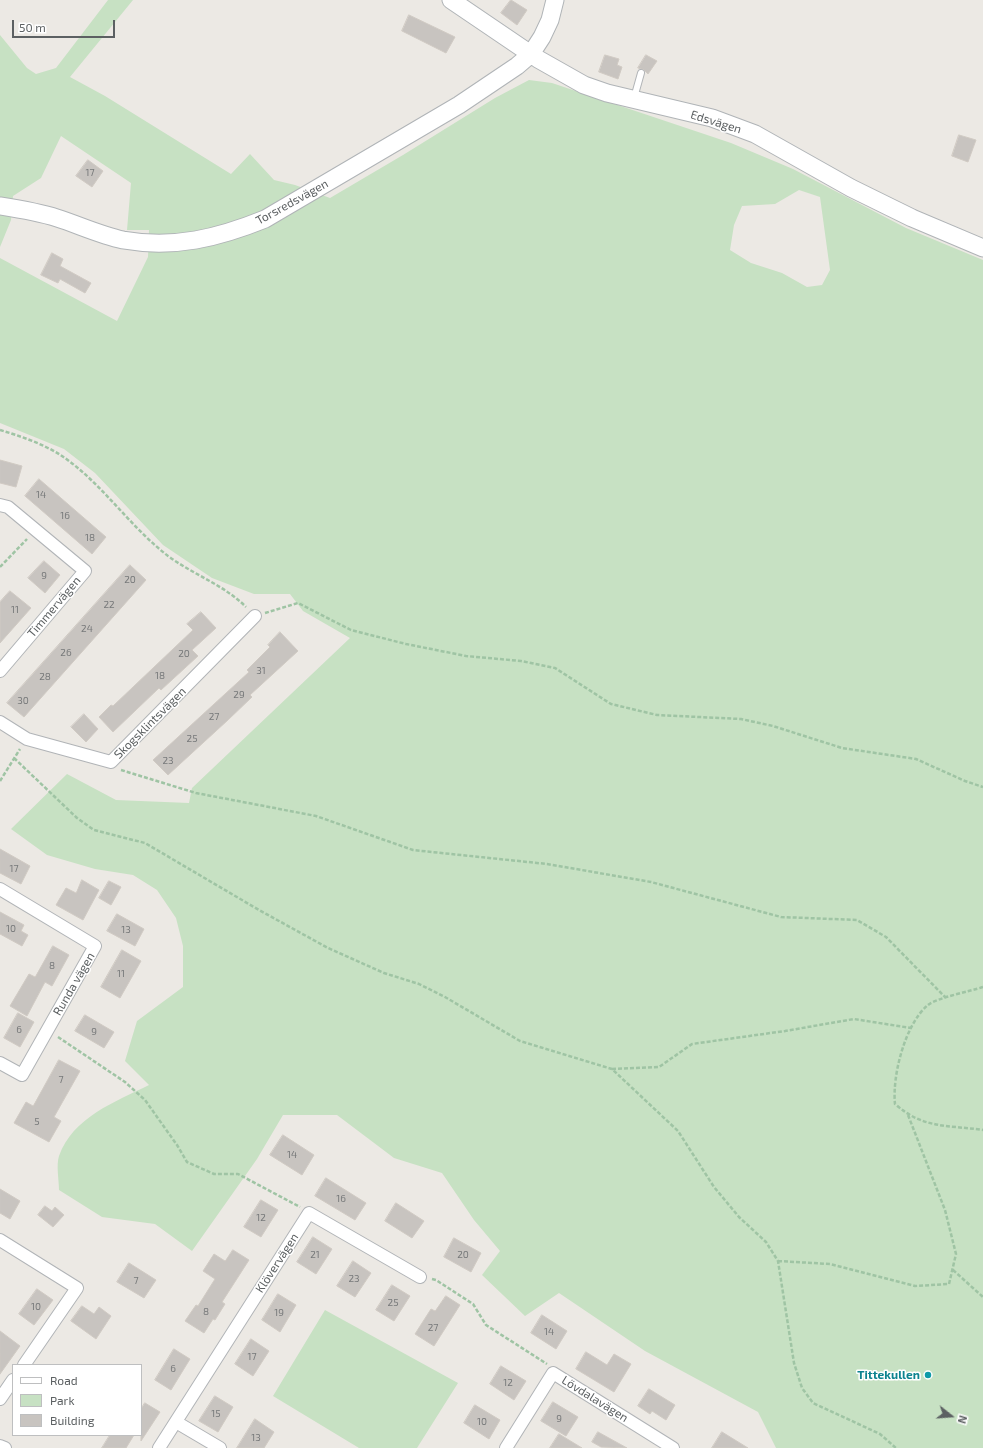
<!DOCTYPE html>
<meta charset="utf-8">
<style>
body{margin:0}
#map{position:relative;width:983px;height:1448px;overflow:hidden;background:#ece9e4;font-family:"Exo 2",sans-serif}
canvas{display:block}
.legend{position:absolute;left:12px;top:1364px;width:130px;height:72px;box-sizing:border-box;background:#fff;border:1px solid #bebfc0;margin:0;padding:5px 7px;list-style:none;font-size:12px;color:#5c6062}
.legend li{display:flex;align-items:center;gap:8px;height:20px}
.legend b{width:20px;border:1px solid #bebfc0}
.north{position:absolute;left:931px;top:1396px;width:40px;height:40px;-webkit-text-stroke:3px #fff;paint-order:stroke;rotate:107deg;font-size:11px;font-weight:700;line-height:16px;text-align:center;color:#5c6062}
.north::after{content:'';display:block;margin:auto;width:14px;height:18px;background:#5c6062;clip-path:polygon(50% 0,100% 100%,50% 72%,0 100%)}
.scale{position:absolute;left:12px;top:20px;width:103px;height:18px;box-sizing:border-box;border:2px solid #5c6062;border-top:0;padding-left:5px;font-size:12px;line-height:14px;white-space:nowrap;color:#5c6062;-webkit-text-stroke:3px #fff;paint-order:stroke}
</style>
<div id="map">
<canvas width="983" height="1448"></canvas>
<ul class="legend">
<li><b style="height:5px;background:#fff"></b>Road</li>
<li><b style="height:11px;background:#c7e1c3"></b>Park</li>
<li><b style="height:11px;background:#c8c4c0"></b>Building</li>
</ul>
<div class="north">N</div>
<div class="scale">50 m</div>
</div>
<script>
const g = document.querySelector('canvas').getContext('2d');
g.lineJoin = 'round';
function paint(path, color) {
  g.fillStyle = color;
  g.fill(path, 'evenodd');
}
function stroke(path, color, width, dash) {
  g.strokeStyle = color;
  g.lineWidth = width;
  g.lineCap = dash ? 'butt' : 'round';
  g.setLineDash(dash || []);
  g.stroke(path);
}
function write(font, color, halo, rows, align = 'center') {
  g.font = font + ' "Exo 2",sans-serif';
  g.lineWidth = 3;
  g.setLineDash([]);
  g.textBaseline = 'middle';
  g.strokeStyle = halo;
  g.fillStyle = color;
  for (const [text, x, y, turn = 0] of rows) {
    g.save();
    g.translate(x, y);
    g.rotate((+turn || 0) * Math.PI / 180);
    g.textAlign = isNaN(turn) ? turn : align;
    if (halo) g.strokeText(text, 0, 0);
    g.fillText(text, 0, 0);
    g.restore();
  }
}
paint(new Path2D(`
 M108 0H133L70 77 105 96 231 174 250 154 274 180 295 185 330 198 403 155 495 98 529 80 552 83 731 143 793 169 906 228 983 260V1448H776L758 1412 645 1351 559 1293 525 1316 482 1275 500 1251 474 1220 442 1173 394 1158 337 1115H283L257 1159 192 1251 155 1224 102 1217 59 1190C59 1180 56 1165 59 1156 73 1117 115 1102 149 1085L125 1061 137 1021 183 987V946L176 918 157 890 133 875 95 869 47 855 11 829 67 774 116 800 189 803 192 788 350 638 303 611 290 594H254L212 578 163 545 95 473 64 449 0 423V258L117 321 148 257 149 230H127L131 183 61 136 41 178 13 196 11 220 0 247V35L27 68 36 74 56 68ZM799 190 820 197 830 270 822 285 807 287 782 273 751 263 730 250 734 225 742 206 775 204Z
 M325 1310 458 1383 417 1448H359L273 1396Z`), '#c7e1c3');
const building = new Path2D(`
 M511 0 527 10 517 25 501 13Z
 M409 15 455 37 446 53 402 31Z
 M605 55 619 59 617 65 622 67 618 79 599 72Z
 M646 55 657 61 648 74 644 70 638 68Z
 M959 135 976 140 968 162 952 156Z
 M88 160 103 171 92 187 76 176Z
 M52 253 63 259 60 266 91 283 85 293 60 279 58 283 41 275Z
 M0 460 22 466 16 487 0 483Z
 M39 479 106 537 92 554 25 496Z
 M44 561 60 575 45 593 28 578Z
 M130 565 146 580 24 717 7 703Z
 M10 591 31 608 0 643V602Z
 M201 612 216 628 192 650 198 656 161 690 159 688 113 732 99 717 111 705 113 706 193 630 187 624Z
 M280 632 298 651 250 695 252 697 228 720 168 775 153 760 249 672 247 670 270 647 268 645Z
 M84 714 98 729 86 742 71 727Z
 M0 849 30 866 21 884 0 873Z
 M82 880 99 890 83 920 56 905 66 888 76 893Z
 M109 881 121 887 111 905 99 898Z
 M0 912 24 925 21 931 28 935 22 946 0 934Z
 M117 914 144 929 135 946 107 931Z
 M53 946 69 955 52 986 45 982 27 1016 10 1006 29 974 35 977Z
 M122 950 141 961 120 998 101 987Z
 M18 1013 34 1022 20 1047 4 1038Z
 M85 1015 114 1032 104 1048 75 1031Z
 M59 1060 80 1071 54 1117 61 1121 49 1142 14 1123 26 1102 33 1106Z
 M283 1135 314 1155 302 1175 270 1155Z
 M326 1178 366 1203 355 1220 315 1196Z
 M0 1189 20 1201 10 1219 0 1213Z
 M261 1200 278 1210 261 1237 244 1227Z
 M396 1203 424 1221 412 1238 385 1221Z
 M45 1206 52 1211 55 1207 64 1215 53 1227 38 1215Z
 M313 1237 332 1249 316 1274 297 1262Z
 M454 1238 481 1253 471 1272 444 1257Z
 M233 1250 249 1260 222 1302 225 1304 215 1320 213 1319 204 1333 185 1321 196 1305 198 1306 215 1279 203 1271 214 1254 225 1261Z
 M353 1261 371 1273 355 1297 337 1286Z
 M129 1263 156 1280 144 1298 117 1282Z
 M392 1285 410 1296 394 1321 376 1310Z
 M37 1289 53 1300 34 1325 19 1314Z
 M278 1294 296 1305 280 1332 262 1320Z
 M446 1296 460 1305 434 1346 415 1334 431 1309 435 1311Z
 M82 1306 94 1314 99 1307 111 1316 96 1339 71 1321Z
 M542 1315 567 1331 556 1349 531 1333Z
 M0 1331 20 1346 0 1374Z
 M251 1339 269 1351 253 1376 235 1364Z
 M174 1349 190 1359 171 1390 155 1380Z
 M586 1352 607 1365 614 1354 631 1364 614 1392 576 1369Z
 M501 1366 526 1381 514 1400 490 1384Z
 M649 1389 675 1405 666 1420 652 1411 650 1414 638 1406Z
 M215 1396 233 1407 218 1432 199 1421Z
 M553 1402 578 1417 566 1436 541 1421Z
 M145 1403 160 1412 141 1441V1409Z
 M475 1405 500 1420 489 1439 464 1423Z
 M255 1419 274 1432 264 1448H237Z
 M598 1432 627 1448 601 1447 592 1442Z
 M722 1432 748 1448H712Z
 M559 1434 582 1448H550Z
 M110 1435H134L126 1448H102Z`);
paint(building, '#c8c4c0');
stroke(building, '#d0cac3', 1);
const lane = new Path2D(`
 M634 98 641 73`);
const street = new Path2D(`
 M0 505 8 507 85 571 0 671
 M0 722 27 739 111 762 255 616
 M0 889 95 946 22 1075 0 1063
 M0 1240 77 1288 24 1365
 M0 1399 13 1380
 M176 1422 220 1448
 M0 1446 5 1448
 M159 1448 309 1213 420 1277
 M506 1448 553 1373 673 1448`);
const secondary = new Path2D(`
 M451 0 538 59 584 85 607 93 712 118 755 134 851 188 912 218 983 248
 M0 206C19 209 38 212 57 218 79 225 100 235 123 240 174 249 218 238 265 219L459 105 517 66 531 54 542 37 550 20 555 0`);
stroke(lane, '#b1b4b7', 8);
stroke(street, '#b1b4b7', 14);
stroke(secondary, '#b0b4b7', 19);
stroke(new Path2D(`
 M0 430C20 436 44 444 62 456 102 483 129 526 168 556 194 575 224 585 246 607
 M0 567 27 539
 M265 613 298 603 351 630 406 644 466 656 521 661 555 668 611 704 657 715 741 719 773 726 842 748 916 759 965 781 983 787
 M14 758 77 818 94 830 145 843 259 910 328 948 384 973 419 984 445 997 520 1041 612 1069 678 1131 714 1187 739 1217 766 1242 778 1261 794 1363 802 1388 813 1403 880 1434 896 1448
 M121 770 196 793 316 816 413 850 547 864 651 882 781 917 857 920 886 937 946 998
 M0 781 20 749
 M983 987C971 991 936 998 928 1005 905 1024 892 1076 895 1104 923 1129 948 1125 983 1130
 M58 1037 125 1082 145 1100 177 1145 187 1162 214 1174H238L300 1207
 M612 1069 659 1067 692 1044 785 1031 854 1019 911 1028
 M778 1261 830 1264 915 1286 949 1284 956 1254 945 1210 908 1115
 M953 1270 983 1297
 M432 1279 436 1280 473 1304 486 1325 547 1364`), '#9fc4a4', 2.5, [4, 2]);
stroke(lane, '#fff', 6);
stroke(street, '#fff', 12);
stroke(secondary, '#fff', 17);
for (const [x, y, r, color] of [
 [928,1375,4,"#0f9aa8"]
]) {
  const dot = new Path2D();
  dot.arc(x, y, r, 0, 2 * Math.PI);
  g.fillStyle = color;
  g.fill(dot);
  stroke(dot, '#fff', 1.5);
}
write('10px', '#77797a', null, [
 ["17",90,173],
 ["14",41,495],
 ["16",65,516],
 ["18",90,538],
 ["9",44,576],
 ["20",130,580],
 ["22",109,605],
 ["11",15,610],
 ["24",87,629],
 ["26",66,653],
 ["20",184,654],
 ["31",261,671],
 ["18",160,676],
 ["28",45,677],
 ["29",239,695],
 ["30",23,701],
 ["27",214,717],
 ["25",192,739],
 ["23",168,761],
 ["17",14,869],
 ["10",11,929],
 ["13",126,930],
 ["8",52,966],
 ["11",121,974],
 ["6",19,1030],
 ["9",94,1032],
 ["7",61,1080],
 ["5",37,1122],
 ["14",292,1155],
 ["16",341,1199],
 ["12",261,1218],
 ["21",315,1255],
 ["20",463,1255],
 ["23",354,1279],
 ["7",136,1281],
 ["25",393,1303],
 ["10",36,1307],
 ["8",206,1312],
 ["19",279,1313],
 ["27",433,1328],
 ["14",549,1332],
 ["17",252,1357],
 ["6",173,1369],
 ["12",508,1383],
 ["15",216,1414],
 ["9",559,1419],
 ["10",482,1422],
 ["13",256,1438]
]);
write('12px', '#5c6062', '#fff', [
 ["Edsvägen",716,122,17],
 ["Torsredsvägen",292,202,-29],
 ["Timmervägen",54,607,-50],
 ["Skogsklintsvägen",150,723,-45],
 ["Runda vägen",74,984,-60],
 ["Klövervägen",277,1263,-57],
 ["Lövdalavägen",595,1399,32]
]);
write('bold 12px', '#0d838f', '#fff', [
 ["Tittekullen",920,1375]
], 'right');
</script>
